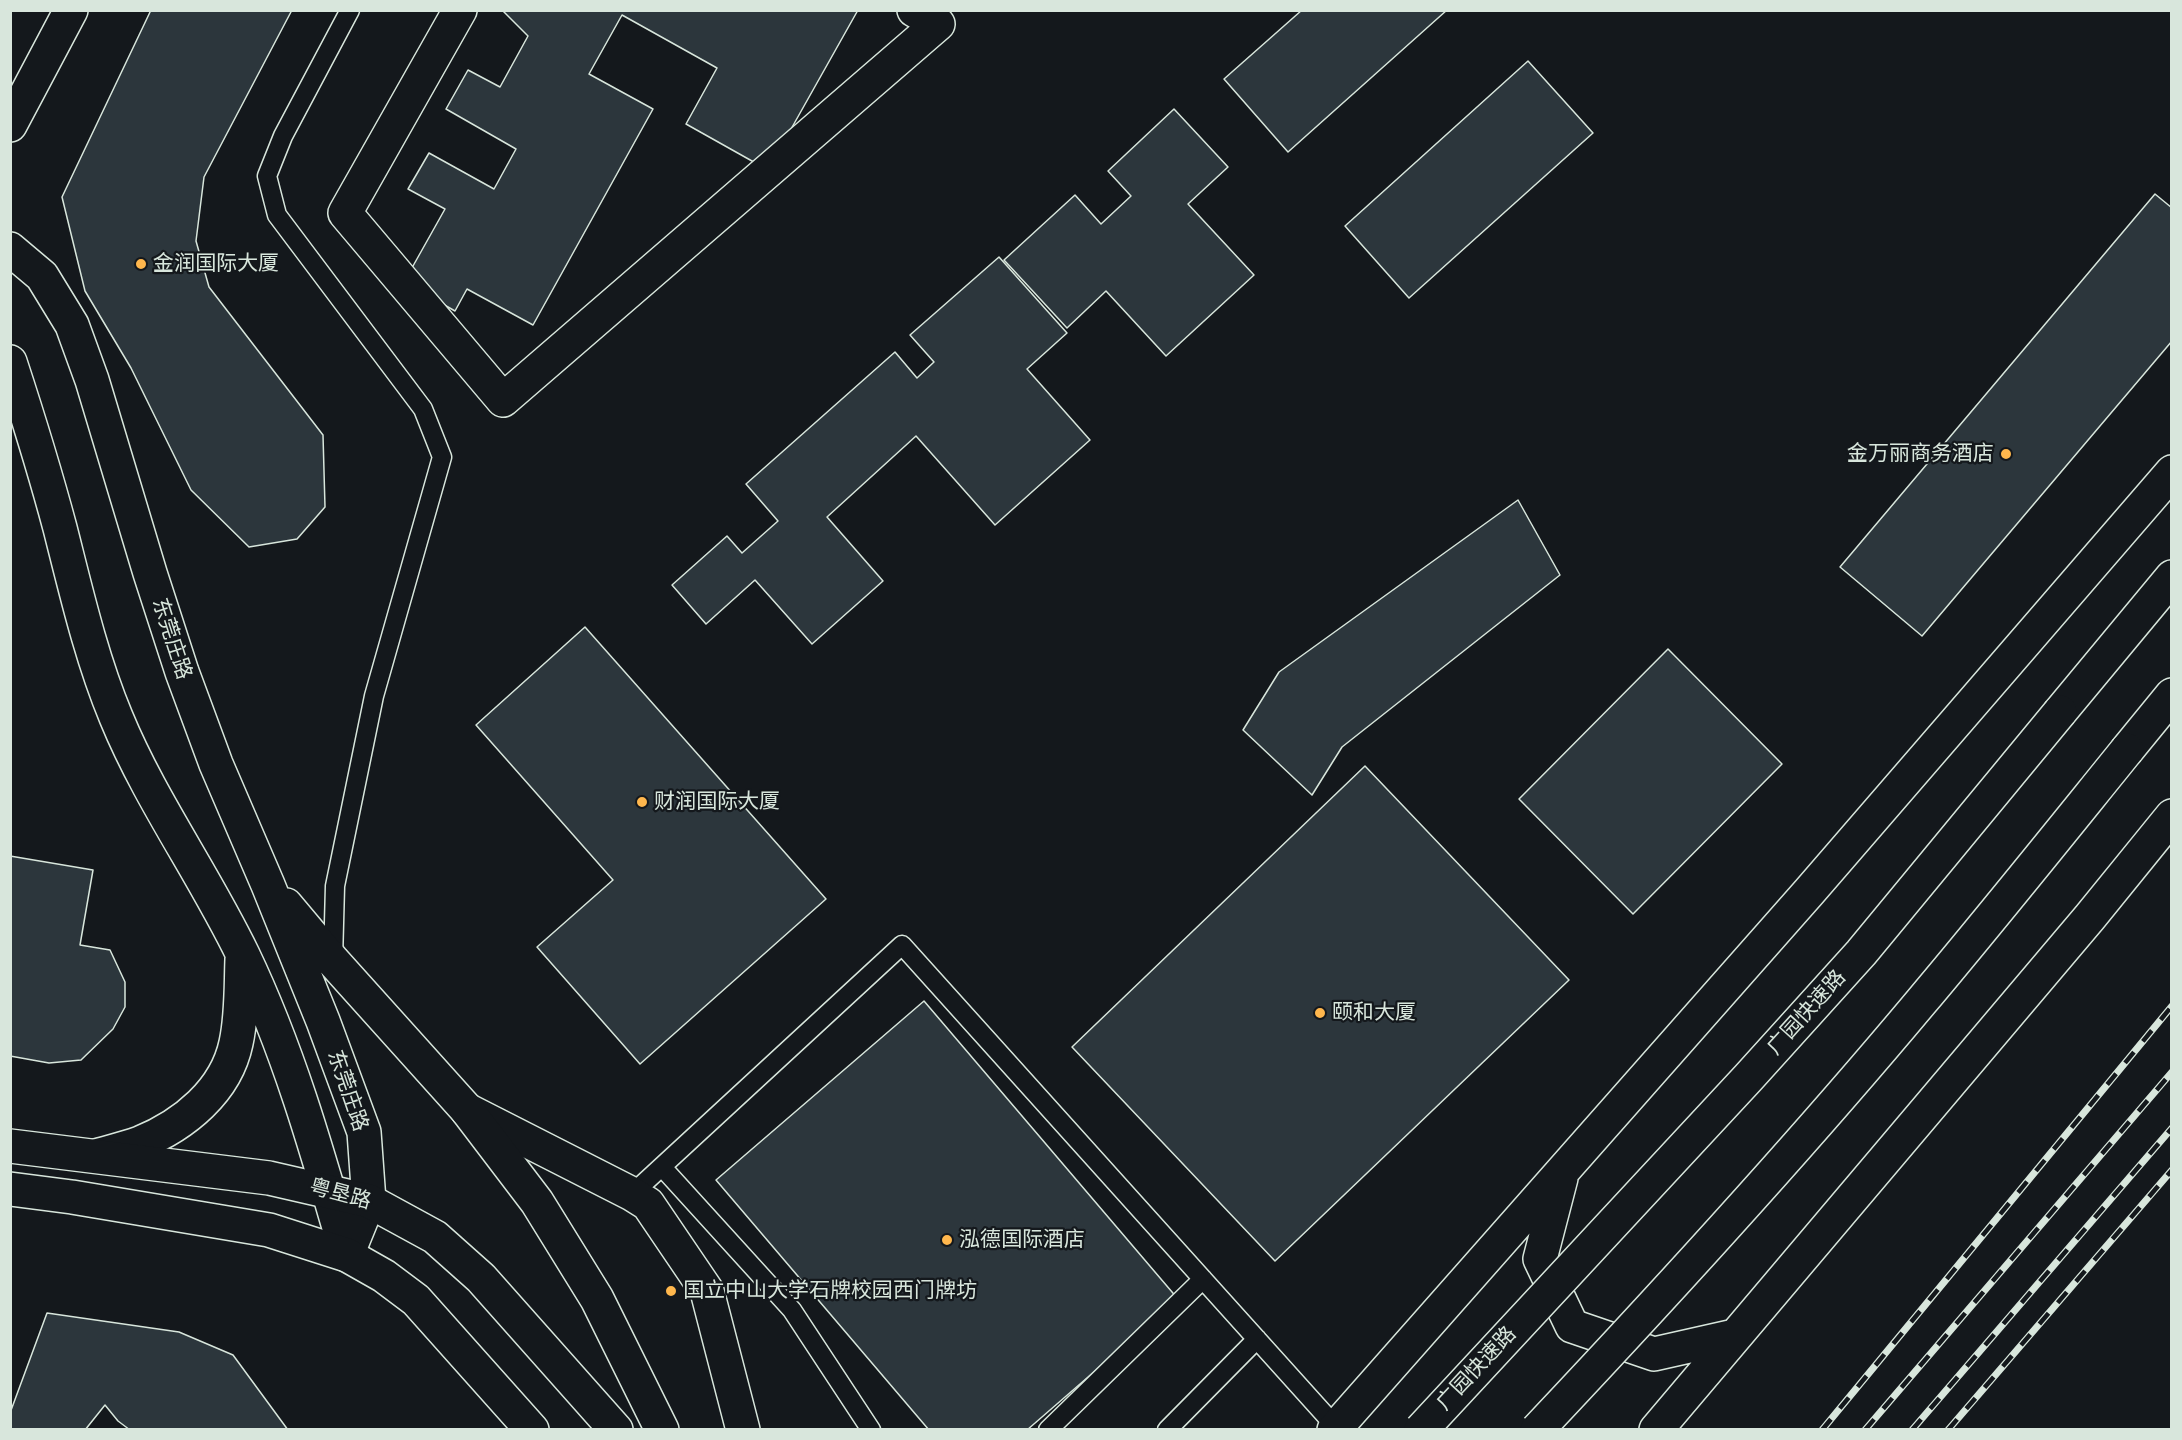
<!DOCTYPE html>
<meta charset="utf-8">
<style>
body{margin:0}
#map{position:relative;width:2182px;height:1440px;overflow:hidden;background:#14181c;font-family:Signika,sans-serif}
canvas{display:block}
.frame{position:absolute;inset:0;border:12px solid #d8e6dc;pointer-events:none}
</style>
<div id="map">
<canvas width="2182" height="1440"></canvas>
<div class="frame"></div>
</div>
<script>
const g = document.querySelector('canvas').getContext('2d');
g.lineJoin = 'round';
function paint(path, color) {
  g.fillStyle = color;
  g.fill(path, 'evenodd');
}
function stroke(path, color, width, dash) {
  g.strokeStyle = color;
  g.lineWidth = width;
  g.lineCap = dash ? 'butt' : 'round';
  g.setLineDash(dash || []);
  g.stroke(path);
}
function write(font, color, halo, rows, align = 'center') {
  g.font = font + ' Signika,"Noto Sans SC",sans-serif';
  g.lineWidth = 4.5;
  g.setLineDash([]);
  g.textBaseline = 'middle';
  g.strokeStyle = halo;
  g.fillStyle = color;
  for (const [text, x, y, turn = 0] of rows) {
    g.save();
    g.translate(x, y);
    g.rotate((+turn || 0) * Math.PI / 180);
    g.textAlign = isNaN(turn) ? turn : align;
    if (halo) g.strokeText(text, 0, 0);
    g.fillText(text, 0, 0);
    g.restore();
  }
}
const building = new Path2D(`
 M151 10H292L204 177 196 241 209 287 323 435 325 507 297 539 249 547 191 490 131 368 85 291 62 197Z
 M502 10H858L768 170 686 124 717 68 622 15 589 74 653 109 533 325 467 289 455 311 404 282 445 209 408 189 429 153 494 189 516 149 446 109 468 70 500 87 528 36Z
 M1302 10H1447L1288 152 1224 79Z
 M1528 61 1593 133 1409 298 1345 226Z
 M1174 109 1228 167 1188 204 1254 275 1166 356 1106 291 1067 328 1004 260 1075 195 1101 224 1131 196 1108 171Z
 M2155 194 2172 208V341L1922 636 1840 567Z
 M999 257 1067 333 1027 369 1090 440 995 525 916 436 827 517 883 581 812 644 755 580 706 624 672 585 727 536 742 553 778 521 746 484 895 352 917 378 934 362 910 335Z
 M1518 500 1560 575 1342 747 1312 795 1243 730 1279 672Z
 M585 627 826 899 640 1064 537 947 613 880 476 725Z
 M1668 649 1782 764 1633 914 1519 799Z
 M1365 766 1569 980 1275 1261 1072 1047Z
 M10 856 93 870 80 945 110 950 125 982V1007L113 1029 81 1060 49 1063 10 1056Z
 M924 1001 1178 1299 1027 1430H929L716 1180Z
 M47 1313 179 1332 233 1355 288 1430H130L118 1421 105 1405 85 1430H10V1413Z`);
paint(building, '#2c363c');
stroke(building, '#d8e6dc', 1.5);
const service = new Path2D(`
 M333 960 335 886 374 696 442 457 423 409 277 215 267 176 283 136 350 10
 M662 1167 792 1310 871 1430
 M632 1194 902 945 1336 1427
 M1048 1430 1203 1279
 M1167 1430 1257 1339`);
const minor = new Path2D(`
 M460 10 345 213 503 400 938 24 914 10
 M10 125 71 10
 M467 1110 632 1194 648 1204 707 1291 743 1430`);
const tertiary = new Path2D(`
 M10 249 42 276 72 325 92 380 150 573 182 672 216 764 268 885 323 1021 364 1132 369 1201 347 1255
 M10 362C28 417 45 472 60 528 76 591 91 657 116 717 150 800 204 874 243 955 289 1051 318 1154 347 1255
 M286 905 333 961 467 1110 537 1202 597 1299 662 1430
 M96 1156C110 1152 126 1148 140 1143 184 1125 226 1091 236 1043 242 1016 241 986 242 959`);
const secondary = new Path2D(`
 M10 1146 269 1178 369 1201 435 1237 481 1278 616 1430
 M10 1189 72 1197 269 1230 347 1255 384 1276 416 1300 532 1430`);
const trunk = new Path2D(`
 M2060 712 2172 577
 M2127 750 2172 695
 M1561 1178 1540 1259 1572 1326 1654 1354 1734 1336
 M1334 1430 1809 892 2172 472
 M1656 1430 2090 917 2172 816`);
stroke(service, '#d8e6dc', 21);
stroke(minor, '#d8e6dc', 36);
stroke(tertiary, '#d8e6dc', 36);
stroke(secondary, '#d8e6dc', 36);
stroke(trunk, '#d8e6dc', 36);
stroke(service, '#14181c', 18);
stroke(minor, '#14181c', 33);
stroke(tertiary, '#14181c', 33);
stroke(secondary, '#14181c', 33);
stroke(trunk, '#14181c', 33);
const rail = new Path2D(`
 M1822 1430 2172 1006
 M1865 1430 2172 1072
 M1912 1430 2172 1128
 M1948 1430 2172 1170`);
stroke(rail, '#d8e6dc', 7);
stroke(rail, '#14181c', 4.5, [14]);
const trunkBridge = new Path2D(`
 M1421 1430 1748 1078 1861 953 2060 712
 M1537 1430C1668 1291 1798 1149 1921 1002 1991 919 2059 834 2127 750`);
stroke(trunkBridge, '#d8e6dc', 36, []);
stroke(trunkBridge, '#14181c', 33);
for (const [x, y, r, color] of [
 [141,264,6,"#ffb74d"],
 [2006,454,6,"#ffb74d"],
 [642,802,6,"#ffb74d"],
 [1320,1013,6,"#ffb74d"],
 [947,1240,6,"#ffb74d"],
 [671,1291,6,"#ffb74d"]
]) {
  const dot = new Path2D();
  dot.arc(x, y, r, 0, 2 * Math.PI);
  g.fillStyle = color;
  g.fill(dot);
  stroke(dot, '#14181c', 2);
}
write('21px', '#d8e6dc', '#14181c', [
 ["金润国际大厦",153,264],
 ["金万丽商务酒店",1994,454,"right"],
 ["财润国际大厦",654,802],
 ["颐和大厦",1332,1013],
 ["泓德国际酒店",959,1240],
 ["国立中山大学石牌校园西门牌坊",683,1291]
], 'left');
write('21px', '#d8e6dc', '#14181c', [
 ["东莞庄路",171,639,72],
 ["广园快速路",1807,1013,-48],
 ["东莞庄路",347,1091,71],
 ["粤垦路",340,1195,15],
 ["广园快速路",1477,1369,-47]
]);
</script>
